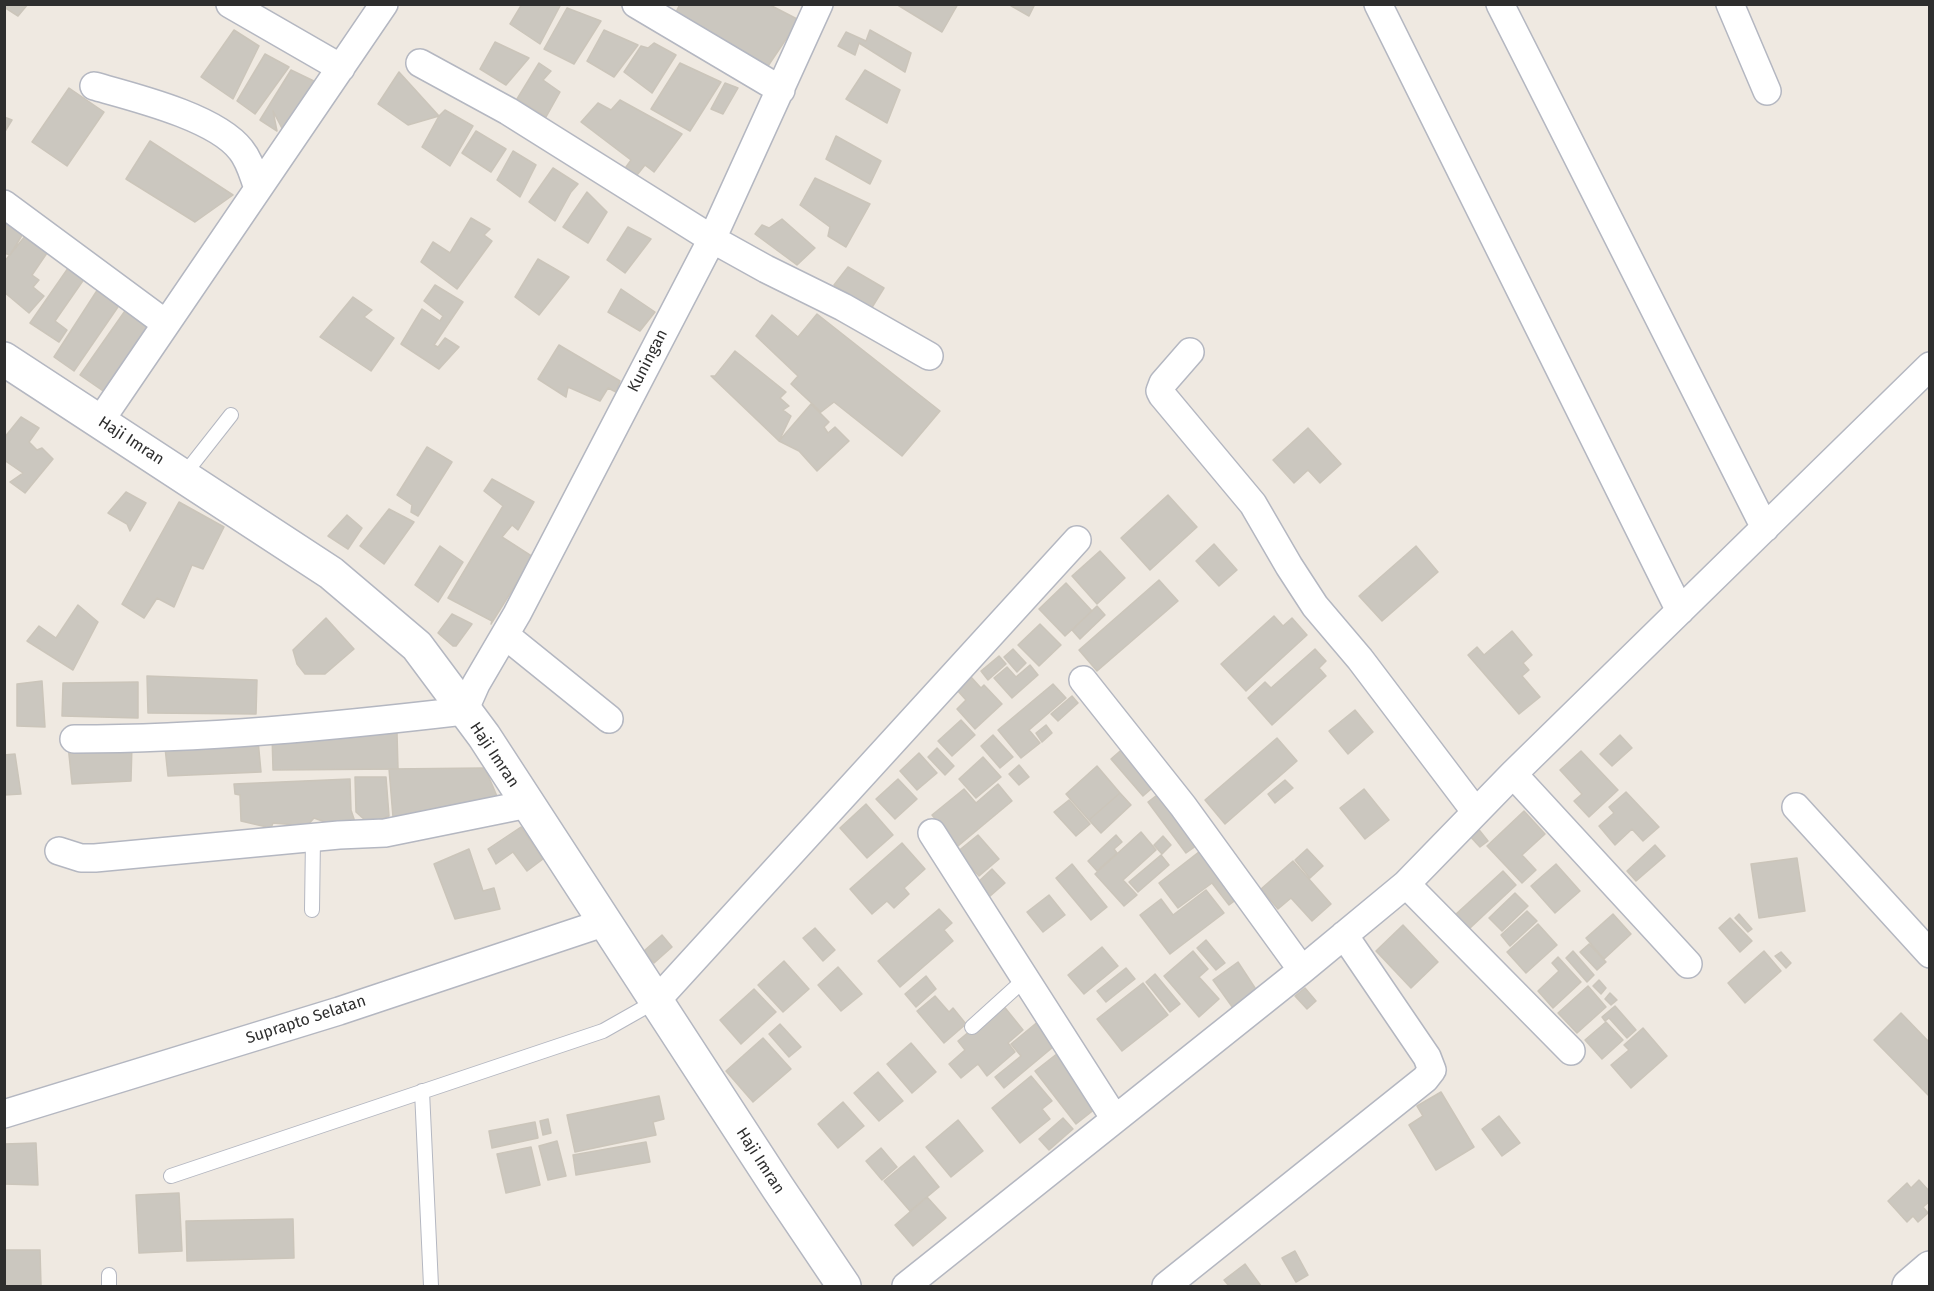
<!DOCTYPE html>
<style>
body{margin:0}
#map{position:relative;width:1934px;height:1291px;overflow:hidden;background:#efe9e1;font-family:"Fira Sans",sans-serif}
canvas{display:block}
.frame{position:absolute;inset:0;border:6px solid #2e2e2e;pointer-events:none}
</style>
<div id="map">
<canvas width="1934" height="1291"></canvas>
<div class="frame"></div>
</div>
<script>
const g = document.querySelector('canvas').getContext('2d');
g.lineJoin = 'round';
function paint(path, color) {
  g.fillStyle = color;
  g.fill(path, 'evenodd');
}
function stroke(path, color, width, dash) {
  g.strokeStyle = color;
  g.lineWidth = width;
  g.lineCap = dash ? 'butt' : 'round';
  g.setLineDash(dash || []);
  g.stroke(path);
}
function write(font, color, halo, rows, align = 'center') {
  g.font = font + ' "Fira Sans",sans-serif';
  g.lineWidth = 4.5;
  g.setLineDash([]);
  g.textBaseline = 'middle';
  g.strokeStyle = halo;
  g.fillStyle = color;
  for (const [text, x, y, turn = 0] of rows) {
    g.save();
    g.translate(x, y);
    g.rotate((+turn || 0) * Math.PI / 180);
    g.textAlign = isNaN(turn) ? turn : align;
    if (halo) g.strokeText(text, 0, 0);
    g.fillText(text, 0, 0);
    g.restore();
  }
}
const building = new Path2D(`
 M4 4H28L18 16 4 7Z
 M522 4H561L540 44 510 24Z
 M680 4H768L799 20 768 66 675 14Z
 M896 4H958L942 32Z
 M1008 4H1035L1029 16Z
 M567 8 601 21 574 64 544 49Z
 M234 30 259 46 233 99 201 77Z
 M604 30 638 45 614 77 587 61Z
 M870 30 911 53 905 72 859 43 855 55 838 46 846 32 866 41Z
 M495 42 529 58 506 85 480 69Z
 M654 43 676 55 652 93 624 72 641 46 648 48Z
 M265 54 289 67 255 114 237 101Z
 M539 63 551 71 543 80 560 92 546 117 517 99Z
 M680 63 721 82 690 131 651 109Z
 M291 70 318 83 285 134 273 111 277 131 260 120Z
 M865 70 900 90 887 123 846 99Z
 M399 72 439 116 408 125 378 104Z
 M725 83 738 88 723 114 711 109Z
 M69 88 104 112 67 166 32 142Z
 M620 100 682 134 654 172 645 165 633 180 621 174 631 160 581 122 598 103 611 110Z
 M445 110 473 126 450 166 422 147 439 116Z
 M4 117 12 120 4 133Z
 M476 131 506 149 491 172 462 153Z
 M836 136 881 161 870 184 826 159Z
 M150 141 233 195 195 222 126 179Z
 M513 151 536 165 520 197 497 180Z
 M553 168 578 184 571 192 555 221 529 202Z
 M815 178 870 204 846 247 828 236 830 227 800 205Z
 M587 192 607 212 588 243 563 227Z
 M471 218 490 229 484 235 492 241 457 289 421 262 433 242 450 253Z
 M782 219 815 248 797 265 755 234 762 225 769 228Z
 M4 221 24 232 10 255 4 253Z
 M628 227 651 239 625 273 607 260Z
 M26 235 47 253 32 275 39 280 33 287 44 296 29 313 4 292V262Z
 M538 259 569 277 539 315 515 297Z
 M73 261 89 272 55 321 67 330 59 342 30 323Z
 M848 267 884 288 871 309 834 285Z
 M435 285 463 302 434 345 438 347 445 338 459 347 439 369 401 344 422 309 440 321 443 316 424 301Z
 M98 289 120 304 74 371 54 357Z
 M621 289 655 312 640 331 608 312Z
 M353 297 372 310 364 317 394 338 371 371 320 337Z
 M127 308 153 326 106 393 80 375Z
 M817 314 940 411 902 456 834 402 821 412 791 384 798 376 756 336 772 315 798 337Z
 M559 345 620 381 616 392 608 388 600 401 568 387 566 397 538 379Z
 M735 351 786 392 780 398 789 406 783 410 791 416 779 441 711 376H715Z
 M811 404 829 422 824 427 828 433 835 427 849 441 817 471 799 451 779 441Z
 M21 417 39 428 29 442 37 450 42 448 53 459 25 493 10 482 23 473 4 460V438Z
 M1308 428 1341 464 1320 483 1308 470 1294 483 1273 460Z
 M427 447 452 462 418 516 411 512 412 505 397 495Z
 M492 479 534 502 518 530 512 525 502 537 533 557 491 624 492 621 448 598 503 506 484 491Z
 M126 492 146 503 130 531 127 524 108 513Z
 M1168 495 1197 527 1150 570 1121 538Z
 M179 502 224 527 203 569 192 565 174 607 157 598 144 618 122 604Z
 M389 509 414 522 384 564 360 546Z
 M347 515 362 528 348 549 328 536Z
 M1214 544 1237 570 1219 586 1196 561Z
 M440 546 463 562 438 602 415 585Z
 M1416 546 1438 572 1382 621 1359 596Z
 M1100 551 1125 578 1097 604 1072 576Z
 M1159 580 1178 601 1097 671 1079 650Z
 M1066 583 1092 611 1065 636 1039 609Z
 M78 605 98 622 73 670 27 641 39 626 56 638Z
 M1097 606 1105 615 1080 639 1072 630Z
 M452 614 472 624 456 646H453L438 633Z
 M1274 616 1283 626 1292 618 1307 635 1246 691 1221 664Z
 M326 618 354 649 325 674H305L297 664 293 650Z
 M1040 624 1061 645 1039 666 1018 645Z
 M1512 631 1532 655 1523 663 1529 670 1522 676 1540 697 1519 714 1468 655 1477 647 1484 655Z
 M1013 649 1026 663 1017 672 1004 657Z
 M1315 649 1326 661 1319 668 1326 676 1272 725 1248 698 1265 682 1271 688Z
 M999 656 1006 664 988 680 981 671Z
 M1030 665 1038 675 1012 698 994 678 1007 667 1016 677Z
 M147 676 257 680 256 714 148 713Z
 M971 677 981 688 984 685 1002 704 975 729 957 709 966 700 957 690Z
 M42 681 45 727 17 726V684Z
 M138 682V718L62 716 63 683Z
 M1053 684 1066 698 1029 730 1040 743 1021 758 998 730Z
 M1072 696 1078 703 1058 721 1051 714Z
 M1355 710 1373 732 1348 754 1329 731Z
 M961 720 975 735 952 756 938 741Z
 M1046 725 1052 733 1042 742 1036 733Z
 M397 733 398 769 273 770 272 734Z
 M993 735 1013 757 1000 768 981 746Z
 M1620 735 1632 748 1612 766 1600 754Z
 M164 738 258 740 261 772 168 776Z
 M1277 738 1297 761 1225 824 1205 800Z
 M132 744 131 781 72 784 68 745Z
 M1127 745 1159 782 1143 796 1111 759Z
 M937 748 954 766 945 775 928 757Z
 M1581 751 1618 790 1589 817 1574 801 1582 794 1560 770Z
 M919 753 937 773 917 790 900 771Z
 M15 754 21 794 4 795V755Z
 M983 757 1001 777 976 798 959 779Z
 M1019 765 1029 777 1019 785 1009 774Z
 M1097 766 1120 793 1089 820 1066 794Z
 M485 768 499 801 449 817H393L389 769Z
 M355 777H386L389 816 378 821H366L356 812Z
 M350 779 351 810 355 822 326 828 325 822 314 818 307 826 273 823 271 828 241 821 240 795 235 794 234 784Z
 M898 779 917 799 895 819 876 799Z
 M1285 780 1293 788 1275 803 1268 794Z
 M998 784 1012 801 958 846 932 815 964 789 976 803Z
 M1165 789 1203 841 1186 853 1148 802Z
 M1364 789 1389 820 1365 839 1340 808Z
 M1626 792 1659 827 1643 841 1632 829 1615 845 1599 826 1614 813 1609 807Z
 M1120 793 1131 805 1101 833 1089 820Z
 M1069 800 1090 824 1076 836 1054 812Z
 M866 804 893 835 867 858 840 828Z
 M1524 811 1545 834 1522 855 1536 870 1522 883 1487 846Z
 M1476 826 1488 841 1480 847 1467 833Z
 M521 827 543 859 527 871 513 852 496 864 488 849Z
 M1141 832 1156 850 1123 880 1137 895 1124 906 1095 874Z
 M978 835 999 859 979 876 957 852Z
 M1116 835 1122 842 1114 849 1117 853 1097 871 1088 861Z
 M1163 836 1171 845 1162 854 1154 845Z
 M902 843 925 869 904 888 909 894 894 908 887 901 872 914 850 889Z
 M1655 845 1665 856 1636 881 1627 871Z
 M1204 848 1241 896 1229 905 1212 883 1178 908 1159 883Z
 M469 849 483 891 494 888 500 909 455 919 434 864Z
 M1307 849 1323 866 1310 878 1295 860Z
 M1161 855 1169 865 1138 892 1129 882Z
 M1797 858 1805 911 1759 918 1751 864Z
 M1293 861 1331 904 1312 921 1291 898 1278 909 1261 889Z
 M1072 864 1107 907 1091 920 1056 878Z
 M1556 864 1580 891 1555 913 1531 886Z
 M992 869 1005 883 989 897 977 883Z
 M1503 871 1516 885 1469 929 1455 915Z
 M1206 890 1224 913 1170 954 1140 915 1161 899 1173 915Z
 M1515 893 1528 906 1502 931 1489 918Z
 M1049 895 1065 915 1043 932 1027 912Z
 M939 909 952 923 944 930 953 941 900 987 878 961Z
 M1527 911 1537 921 1510 946 1501 935Z
 M1613 914 1631 934 1604 959 1586 938Z
 M1739 914 1752 929 1748 932 1735 918Z
 M1730 918 1752 941 1740 952 1719 928Z
 M1538 924 1557 945 1526 973 1507 952Z
 M1403 925 1438 962 1411 988 1376 951Z
 M815 928 835 950 823 961 803 938Z
 M662 935 672 947 654 963 644 951Z
 M1206 940 1225 963 1216 970 1197 948Z
 M1589 944 1606 962 1597 970 1580 952Z
 M1102 947 1118 966 1084 994 1068 975Z
 M1193 951 1208 969 1199 977 1219 999 1199 1017 1164 976Z
 M1573 951 1594 975 1587 982 1566 958Z
 M1764 951 1781 971 1745 1003 1728 983Z
 M1781 952 1791 963 1786 968 1775 956Z
 M1558 957 1581 982 1553 1008 1538 991 1559 971 1552 963Z
 M784 961 809 989 783 1012 758 985Z
 M1238 962 1257 991 1233 1008 1213 980Z
 M838 967 862 994 841 1011 818 985Z
 M1126 968 1135 979 1106 1002 1097 991Z
 M1155 974 1180 1004 1170 1012 1146 982Z
 M926 976 936 989 916 1007 905 994Z
 M1599 980 1606 988 1601 994 1593 986Z
 M1143 983 1168 1015 1122 1051 1097 1019Z
 M1588 986 1606 1007 1577 1033 1558 1013Z
 M1305 988 1316 1001 1307 1009 1295 996Z
 M754 989 776 1012 741 1044 720 1020Z
 M1610 993 1617 1000 1611 1005 1605 999Z
 M935 996 949 1012 953 1008 966 1024 944 1043 917 1011Z
 M1002 1004 1023 1030 1008 1043 1015 1052 987 1076 978 1064 961 1078 949 1064 965 1050 958 1041Z
 M1615 1006 1636 1030 1627 1038 1609 1018 1605 1021 1602 1017Z
 M1901 1013 1930 1043V1097L1874 1040Z
 M1040 1020 1059 1042 1004 1088 995 1077 1021 1056 1011 1044Z
 M1606 1022 1623 1040 1602 1059 1585 1040Z
 M780 1024 801 1047 789 1057 769 1034Z
 M1643 1028 1667 1056 1631 1088 1611 1065 1629 1050 1624 1045Z
 M763 1038 791 1069 753 1102 726 1071Z
 M911 1043 936 1072 912 1093 887 1064Z
 M1058 1053 1100 1105 1076 1124 1035 1071Z
 M878 1072 903 1101 879 1121 854 1093Z
 M1031 1076 1052 1101 1042 1109 1050 1119 1020 1143 992 1108Z
 M1441 1092 1474 1147 1436 1170 1409 1125 1423 1116 1417 1106Z
 M659 1096 664 1119 653 1122 656 1135 575 1152 567 1115Z
 M843 1102 864 1126 838 1148 818 1124Z
 M1499 1116 1520 1143 1502 1156 1482 1129Z
 M1063 1118 1073 1129 1049 1150 1039 1139Z
 M548 1119 551 1133 543 1135 540 1121Z
 M958 1120 983 1151 951 1177 926 1147Z
 M535 1122 538 1138 492 1148 489 1131Z
 M557 1141 566 1176 548 1180 539 1146Z
 M646 1142 650 1162 576 1175 573 1155Z
 M36 1143 38 1185 4 1184V1144Z
 M531 1147 540 1185 506 1193 497 1154Z
 M881 1148 897 1167 882 1180 866 1161Z
 M914 1156 939 1187 910 1211 884 1181Z
 M1919 1180 1930 1192V1201L1923 1207 1928 1213 1918 1222 1913 1216 1907 1222 1888 1201 1907 1183 1911 1188Z
 M179 1193 182 1251 139 1253 136 1195Z
 M927 1197 946 1218 913 1246 895 1225Z
 M293 1219 294 1258 187 1261 186 1221Z
 M4 1250H40L41 1286H4Z
 M1295 1251 1308 1275 1296 1282 1282 1258Z
 M1245 1264 1261 1286H1229L1224 1280Z`);
paint(building, '#cbc7bf');
stroke(building, '#cbc5ba', 1.5);
const lane = new Path2D(`
 M183 476 231 415
 M312 910 313 838
 M972 1027 1025 979
 M422 1091 431 1286
 M171 1176 603 1031 656 1001
 M109 1286V1275`);
const street = new Path2D(`
 M230 4 341 68
 M636 4 781 90
 M1378 4 1680 611
 M1500 4 1765 528
 M1730 4 1767 91
 M420 63 508 111 712 239 766 269 843 307 929 356
 M94 86C133 97 216 117 241 150 250 161 253 175 258 188
 M4 204 165 323
 M1190 352 1163 383 1160 391 1162 395 1253 504 1289 566 1315 606 1360 659 1475 811
 M100 421 384 4
 M505 635 609 719
 M1083 680 1183 806 1302 970
 M74 739C205 739 335 726 464 711L476 684 517 614 712 239 819 4
 M1513 774 1688 964
 M1796 807 1930 954
 M932 833 1115 1119
 M59 851 81 858H95L339 835 385 833 528 804
 M1406 884 1571 1051
 M656 1001 1077 540
 M4 1114 339 1011 606 922
 M906 1286 1302 970 1406 884 1513 774 1930 366
 M1166 1286 1425 1079 1432 1070 1427 1057 1344 935`);
const secondary = new Path2D(`
 M4 359 331 573 417 646 484 736 778 1188 844 1286
 M1909 1286 1930 1268`);
stroke(lane, '#b4b7c1', 16);
stroke(street, '#b4b7c1', 30);
stroke(secondary, '#b4b7c1', 36);
stroke(lane, '#fff', 14);
stroke(street, '#fff', 27);
stroke(secondary, '#fff', 33);
write('16px', '#2e2e2e', '#fff', [
 ["Kuningan",648,361,-63],
 ["Haji Imran",131,441,33],
 ["Haji Imran",494,755,56],
 ["Suprapto Selatan",306,1020,-18],
 ["Haji Imran",760,1161,57]
]);
</script>
